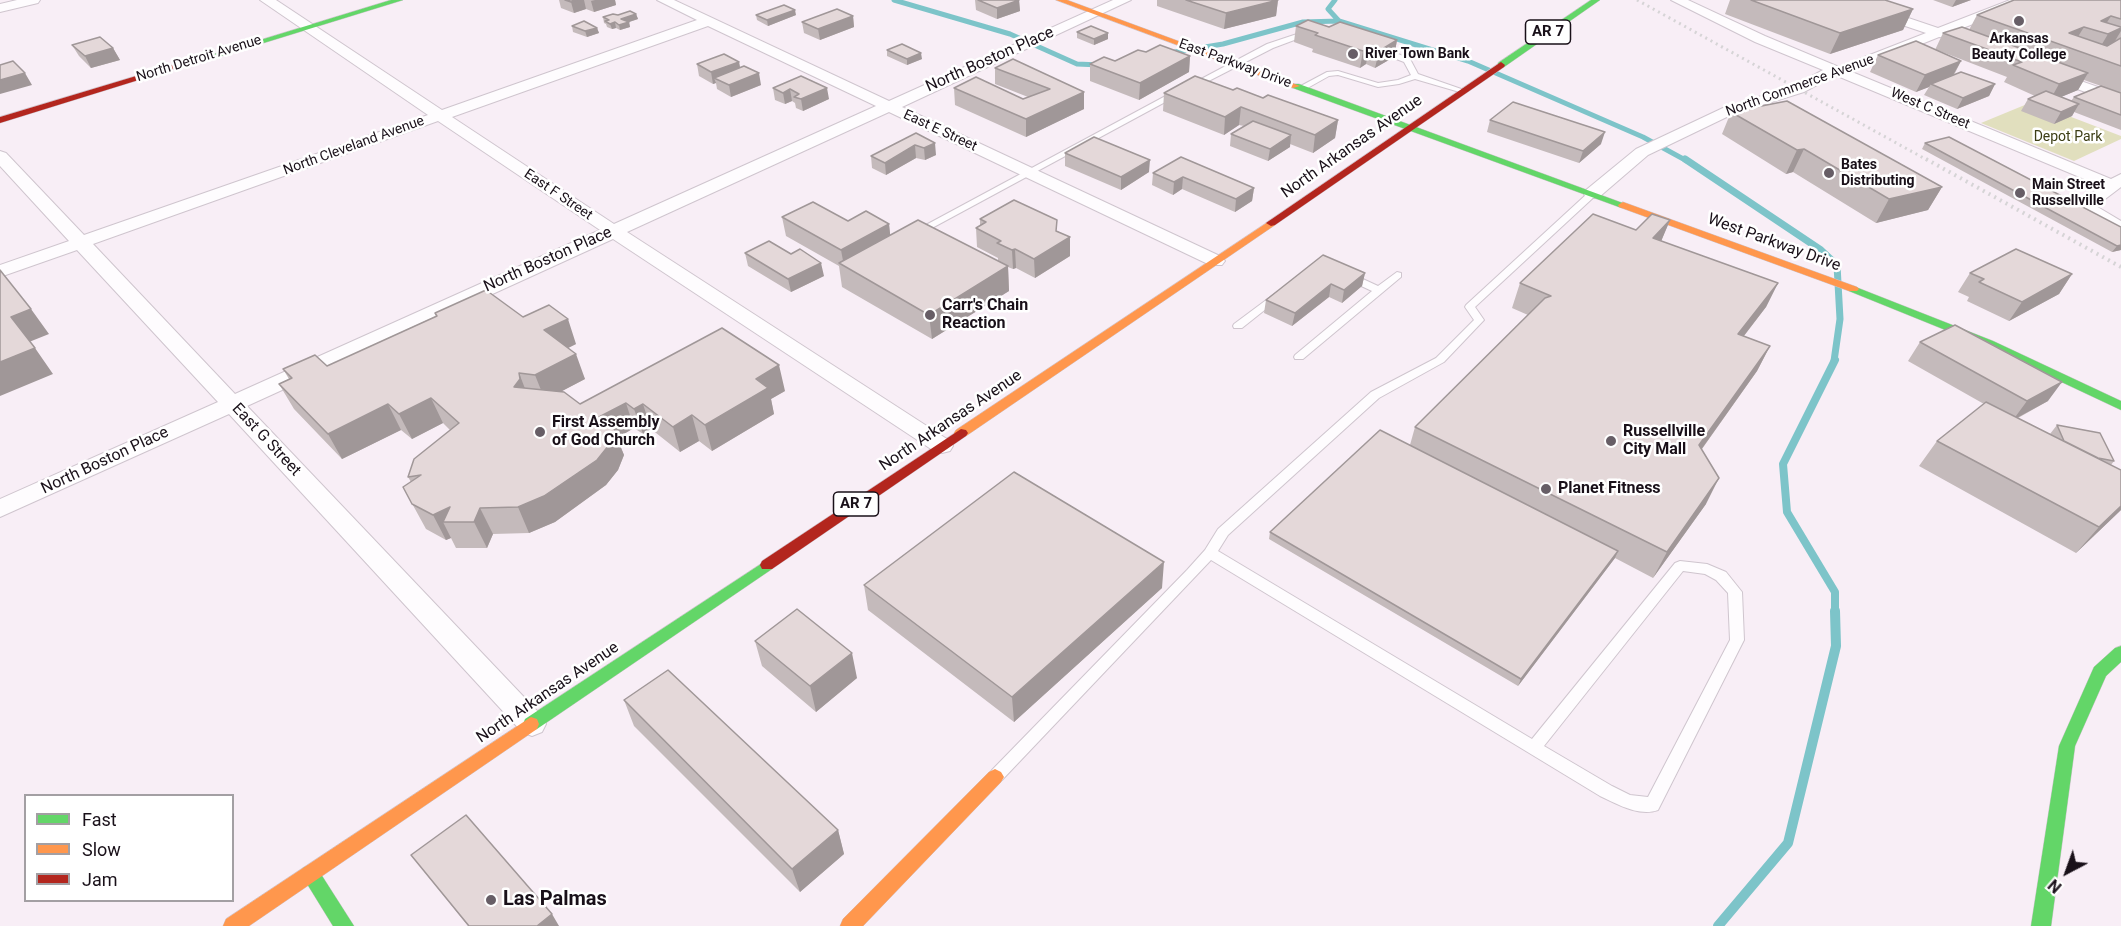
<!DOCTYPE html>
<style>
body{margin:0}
#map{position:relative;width:2121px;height:926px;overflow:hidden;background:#f8eef6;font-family:Roboto,sans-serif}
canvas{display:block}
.legend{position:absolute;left:24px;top:794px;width:210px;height:108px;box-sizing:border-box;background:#fff;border:2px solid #a39fa3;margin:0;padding:8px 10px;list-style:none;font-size:18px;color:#191019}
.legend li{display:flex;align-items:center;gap:12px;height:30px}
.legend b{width:30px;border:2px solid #a39fa3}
.north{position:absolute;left:2037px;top:842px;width:60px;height:60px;-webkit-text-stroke:4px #fff;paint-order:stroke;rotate:221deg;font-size:16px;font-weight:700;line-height:24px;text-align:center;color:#191019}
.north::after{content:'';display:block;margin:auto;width:21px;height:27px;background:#191019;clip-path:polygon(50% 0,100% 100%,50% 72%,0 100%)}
</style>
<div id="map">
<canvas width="2121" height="926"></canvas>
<ul class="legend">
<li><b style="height:8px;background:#63d668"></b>Fast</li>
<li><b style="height:8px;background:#ff974d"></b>Slow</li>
<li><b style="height:8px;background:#b3261e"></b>Jam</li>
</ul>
<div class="north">N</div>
</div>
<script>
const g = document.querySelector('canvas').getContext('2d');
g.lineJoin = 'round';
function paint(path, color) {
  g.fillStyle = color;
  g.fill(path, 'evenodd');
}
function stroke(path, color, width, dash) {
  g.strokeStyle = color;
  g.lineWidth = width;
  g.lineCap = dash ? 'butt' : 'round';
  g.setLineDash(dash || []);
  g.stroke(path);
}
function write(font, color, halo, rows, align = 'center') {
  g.font = font + ' Roboto,sans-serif';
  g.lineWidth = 5;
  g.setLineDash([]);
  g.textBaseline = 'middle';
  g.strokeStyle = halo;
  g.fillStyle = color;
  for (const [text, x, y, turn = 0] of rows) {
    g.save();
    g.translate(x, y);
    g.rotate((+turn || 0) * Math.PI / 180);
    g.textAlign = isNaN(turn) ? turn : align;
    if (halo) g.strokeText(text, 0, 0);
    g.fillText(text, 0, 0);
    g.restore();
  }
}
paint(new Path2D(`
 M2032 102 2121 136V139L2074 161 1981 123Z`), '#e1dfbe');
stroke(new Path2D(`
 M894 0 1010 34 1077 64 1100 65
 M1335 0 1328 9 1339 21 1468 61 1643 137 1687 161
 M1169 53 1223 44 1303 22 1339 21`), '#7dc4c9', 5);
stroke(new Path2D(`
 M1685 159 1821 250 1837 265 1840 319 1834 361`), '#7dc4c9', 7);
stroke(new Path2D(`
 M1835 360 1783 464 1787 512 1835 592V613`), '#7dc4c9', 8);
stroke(new Path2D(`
 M1718 926 1788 843 1836 646 1835 611`), '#7dc4c9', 10);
const lane = new Path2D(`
 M1306 31 1313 33 1273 48 1195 88 1188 86 1267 44Z
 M1378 48H1384L1410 59 1418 74 1467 91 1463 93 1415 79 1399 84 1378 87 1338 75 1329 76 1304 90 1297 88 1327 72 1338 71 1378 83 1398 80 1411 75 1404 62 1378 52Z
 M1173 92 1180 94 919 235H913L911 233Z
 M1592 191 1595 192V196L1475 307 1484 320 1444 362 1379 398 1228 535 1218 551 1532 739 1675 563 1680 561 1707 564 1726 572 1742 592 1744 640 1658 810C1639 817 1617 804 1600 796L1211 560 1002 780 997 782 992 780 989 775 992 770 1187 570 1205 550 1218 529 1371 392 1436 358 1474 320 1465 307 1466 305 1589 192ZM1683 571 1705 574 1716 580 1728 593 1730 640 1648 797 1630 795 1612 786 1544 746Z
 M1397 272 1401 273V277L1303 359H1295L1294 357 1295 355 1372 291 1344 278V274H1352L1378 286Z
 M1277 292 1281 293V297L1242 328H1234L1233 326 1234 324Z`);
const street = new Path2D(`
 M17 0H40L38 3 0 12V4Z
 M260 0H276L442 110 697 20 657 0H674L889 101 1113 0H1131L902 107 1222 257 1225 261 1222 265H1210L889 112 627 232 950 441 953 446 950 451 942 453 934 451 613 239 247 406 542 716 546 724 542 732 532 736 522 732 229 414 0 517V499L218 402 77 250 0 277V265L69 241 0 166V151L6 153 84 235 428 115ZM708 26 876 106 614 224 452 117ZM438 121 600 230 235 394 93 244Z
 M1671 0H1688L1765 36 1839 67 1926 33 1837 3 1835 0H1855L1938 28 2010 0H2029L2027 3 1950 33V38L1939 37 1852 72 2111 179 2121 174V187L2096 206 2121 221V232L2099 224 2076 206 2101 186 1835 75 1804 92 1733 114 1648 155 1598 198H1586L1584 194 1586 190 1636 149 1723 108 1794 86 1823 70 1755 42Z
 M2052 71 2121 95V105L2047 78 2045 75 2047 72Z`);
const fast = new Path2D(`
 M391 0H403L202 62 195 60Z
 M1591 0H1600L1504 67H1498V63Z
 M1293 84H1299L1628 205 1623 208 1619 207 1293 88Z
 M1853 286 1993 341 2121 401V410L1985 346 1849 291V287Z
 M767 560 772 561 774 565 772 569 537 729 531 731 525 729 523 724 525 719Z
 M2121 646V662L2106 676 2075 746 2051 926H2031L2059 746 2094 667 2115 648Z
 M310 865 317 868 354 926H333L301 874 303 868Z`);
const slow = new Path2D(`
 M1056 0H1067L1300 86 1293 88Z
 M1623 202 1857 287 1859 289 1857 291H1849L1619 207 1618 205Z
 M1271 220 1275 221V225L966 436H956L954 433 956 430Z
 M531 717 537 719 539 724 537 729 249 926H223L226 919Z
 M995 769 1001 772 1004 777 1001 782 863 926H840L843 919 989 772Z`);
const jam = new Path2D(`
 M196 58 203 60 0 123V117Z
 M1501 62 1505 65 1504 67 1275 225 1271 226 1266 223Z
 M961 429 966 430 968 433 966 436 772 569H762L760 565 762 561Z`);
stroke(lane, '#cfc5ce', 2);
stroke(street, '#cfc5ce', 2);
stroke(fast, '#cfc5ce', 1);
stroke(slow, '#cfc5ce', 1);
stroke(jam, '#cfc5ce', 1);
paint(lane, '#fefcfe');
paint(street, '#fefcfe');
paint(fast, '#63d668');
paint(slow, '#ff974d');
paint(jam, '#b3261e');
stroke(new Path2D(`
 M1637 0 1929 161`), '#d6d4d6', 3, [2, 4]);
stroke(new Path2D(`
 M1926 159 2121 267`), '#d6d4d6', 4, [2, 4.5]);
paint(new Path2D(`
 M559 0H615L616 5 594 12 586 9 574 13 561 8Z
 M975 0H1019L1020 11 997 19 976 10Z
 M1157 0H1278L1276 16 1224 29 1157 6Z
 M1730 0H1885L1913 9 1903 30 1830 54 1725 14Z
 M1933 0H1971L1952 7Z
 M2121 0V130L2074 112 2072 116 2054 124 2021 111 2028 99 2035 96 2004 82 2007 77 1937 50 1961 61 1954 75 1995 84 1989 96 1957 109 1924 95 1929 87 1916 92 1870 72 1878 55 1935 50 1943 33 1969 30 1977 15ZM2084 80 2101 86 2074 97 2071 101 2061 97 2078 90Z
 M636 14 638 19 629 22 630 27 620 30 616 28 612 29 607 27 606 24 604 23 603 17 618 15Z
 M756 15H796L768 26 757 20Z
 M853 16 854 27 820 40 804 33 802 22Z
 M572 26 597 28 599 33 587 37 573 32Z
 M1296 26 1329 27 1397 40 1394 57 1375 68 1366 64 1360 68 1312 52 1313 49 1294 42Z
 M1077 32 1108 39 1094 45 1077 38Z
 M72 45 113 48 120 60 91 68 79 56Z
 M887 50 922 59 907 65 887 56Z
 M1146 52 1190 56 1189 72 1139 100 1090 81V64L1115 61Z
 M1013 59 1084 109 1026 137 955 105 954 88 1023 99 1028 97 995 84V68Z
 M739 62 740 68 761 85 731 97 717 89 716 83 713 84 699 76 697 64Z
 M801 76 829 99 803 111 796 108 795 103 792 101 785 104 775 100 773 88Z
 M1233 90 1263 98 1338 120 1335 138 1313 153 1290 144V147L1268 161 1230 146 1231 134 1244 126 1239 125 1224 135 1163 111 1164 93Z
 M1731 112 1942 187 1928 210 1876 223 1793 172 1786 174 1722 134Z
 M1490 120 1601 144 1579 163 1487 132Z
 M916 133 936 155 925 160 916 158 886 175 872 168 871 156Z
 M1925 143 2121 227V250L2112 252 1922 149Z
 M1065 153 1149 172 1121 190 1065 166Z
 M1181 157 1254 188 1252 201 1235 212 1182 189 1173 195 1152 185 1153 173Z
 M782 217 889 224 890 235 998 261V258L977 247 976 228 980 226V219L1057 231 1070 237V256L1035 278 1016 268 1013 269 1008 267 1009 291 932 339 842 287 839 266 786 236Z
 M1670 220 1661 241 1778 283 1766 307 1744 336 1770 346 1757 371 1702 449 1706 504 1653 578 1615 558 1518 686 1269 539 1270 532 1410 445 1415 427 1528 315 1512 308 1520 283 1636 230Z
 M745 253 824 276 791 292 748 266Z
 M1365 273 1362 286 1342 303 1329 297 1292 326 1264 313 1266 300Z
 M1970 273 2072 274 2059 294 2009 321 1967 301 1969 297 1958 292Z
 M435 313 523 317 576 344 568 348 585 379 562 391 580 404 785 391 771 399 774 414 712 451 699 441 680 452 651 429 643 434 634 428 617 438 624 455 618 470 606 485 555 522 529 533 493 534 487 548H456L451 538 446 540 426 529 403 487 411 482 408 477 450 430 443 423 412 439 401 430 342 459 294 409 279 384 289 379 283 369 327 366 436 316Z
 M1920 342 2048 401 2018 418 2050 434 2057 425 2114 461 2111 465 2121 470V510L2076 553 1919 466 1937 441 1984 404 1908 361Z
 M864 585 1162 588 1014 722 868 610Z
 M755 641 857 678 816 712 762 666Z
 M624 700 838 830 844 854 800 892 634 726Z
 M411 855 559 926H468Z`), '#c4babb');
paint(new Path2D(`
 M577 0H584L586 9 574 13 571 2Z
 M595 0H615L616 5 594 12 591 1Z
 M1019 0 1020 11 997 19V8Z
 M1278 0 1276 16 1224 29 1226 13Z
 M1956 0H1971L1952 7Z
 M1913 9 1903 30 1830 54 1840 33Z
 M795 10 796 15 768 26 767 20Z
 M636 14 638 19 629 22 630 27 620 30 619 25 621 19Z
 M853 16 854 27 820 40 818 29Z
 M2111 16 2101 32V21Z
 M615 22 616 28 612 29 610 24Z
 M2084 27 2071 48 2069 33Z
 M597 28 599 33 587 37 585 31Z
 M2121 28V31L2110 49 2095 56 2108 34Z
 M1108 33V39L1094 45V39Z
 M1397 40 1394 57 1375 68 1379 51Z
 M113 48 120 60 91 68 85 56Z
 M1369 48 1366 64 1360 68 1363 51Z
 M921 53 922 59 907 65V59Z
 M1190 56 1189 72 1139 100 1140 83Z
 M1961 61 1952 77 1931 84 1929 87 1916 92 1925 75Z
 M739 62 741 73 714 78 716 83 713 84 711 72Z
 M25 73 32 85 0 94V80Z
 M759 73 761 85 731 97 729 85Z
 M2088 73 2078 90 2049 102 2059 84Z
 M1995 84 1989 96 1957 109 1963 98Z
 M827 88 829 99 803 111 801 99Z
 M790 89 792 101 785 104 783 93Z
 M1084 92V109L1026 137V119Z
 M2079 104 2072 116 2054 124 2061 112Z
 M1241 107 1239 125 1224 135 1225 117Z
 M1338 120 1335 138 1313 153 1315 135Z
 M1605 132 1601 144 1579 163 1583 151Z
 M1291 135 1290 147 1268 161 1270 149Z
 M935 143 936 155 925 160 924 148Z
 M915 145 916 158 886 175 885 163Z
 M1804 149 1793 172 1786 174 1797 150Z
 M1150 160 1149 172 1121 190V177Z
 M1183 177 1182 189 1173 195 1174 182Z
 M1942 187 1928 210 1876 223 1889 199Z
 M1254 188 1252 201 1235 212 1236 199Z
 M1670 220 1660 244 1653 238Z
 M889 224 891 242 844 266 841 250Z
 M1070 237V256L1035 278 1034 259Z
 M2121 245V250L2112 252 2117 246Z
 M1015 249 1016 268 1013 269 1012 250Z
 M821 263 824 276 791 292 788 279Z
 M1008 266 1009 291 932 339 929 315Z
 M1365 273 1362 286 1342 303 1344 290Z
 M2072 274 2059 294 2009 321 2022 302Z
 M1778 283 1766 307 1726 359 1738 334Z
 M1331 284 1329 297 1292 326 1295 313Z
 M31 309 49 334 29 342 11 317Z
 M568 319 576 344 554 355 544 330Z
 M1770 346 1757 371 1686 471 1699 445Z
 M35 348 53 374 0 396V362Z
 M576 354 585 379 545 400 535 375Z
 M779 365 785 391 771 399 774 414 712 451 705 425 756 379Z
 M519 373 529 399 514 387Z
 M2062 382 2048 401 2013 420 2027 401Z
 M431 398 443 423 412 439 399 414Z
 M626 403 634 428 617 438 624 455 618 470 606 485 555 522 529 533 518 507 599 417Z
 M388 404 401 430 342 459 328 434Z
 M643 404 651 429 643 434 634 409Z
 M692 415 699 441 680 452 673 427Z
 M1719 478 1706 504 1653 578 1667 552Z
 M2121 506V510L2076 553 2099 527Z
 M450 507 443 522 451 538 446 540 433 515Z
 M480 508 493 534 487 548 474 522Z
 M1618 551 1615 558 1518 686 1521 679Z
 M1164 562 1162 588 1014 722 1012 697Z
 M852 653 857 678 816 712 810 686Z
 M838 830 844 854 800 892 792 869Z
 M552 914 559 926H537Z`), '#a09798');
const building = new Path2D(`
 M565 0H577L571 2Z
 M978 0H1019L997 8Z
 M1186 0H1278L1226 13Z
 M1751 0H1885L1913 9 1840 33Z
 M2014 0H2121V19L2111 16 2101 21 2121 27V28L2108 34 2084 27 2069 33 2107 46 2121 38V66L1977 15Z
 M784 5 795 10 767 20 756 15Z
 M837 9 853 16 818 29 802 22Z
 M630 11 636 14 621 19 629 22 619 25 615 22 610 24 605 21 609 20 603 17 613 14 618 15Z
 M1308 20 1329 27 1340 22 1397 40 1379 51 1369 48 1363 51 1315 35 1318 33 1296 26Z
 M584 21 597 28 585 31 572 26Z
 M1091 26 1108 33 1094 39 1077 32Z
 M1962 27 2088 73 2059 84 2013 65 2022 62 1943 33Z
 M100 37 113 48 85 56 72 45Z
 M1916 41 1961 61 1925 75 1878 55Z
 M902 44 921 53 907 59 887 50Z
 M1160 45 1190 56 1140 83 1090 64 1104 57 1115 61 1138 50 1146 52Z
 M724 54 739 62 711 72 697 64Z
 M1013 59 1084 92 1026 119 954 88 976 77 1023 99 1050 89 995 68Z
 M13 61 25 73 0 80V65Z
 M744 66 759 73 729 85 714 78Z
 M1961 72 1995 84 1963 98 1931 84Z
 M801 76 827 88 801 99 794 97 799 94 790 89 783 93 773 88Z
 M1195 76 1233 90 1237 88 1263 98 1268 95 1338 120 1315 135 1241 107 1225 117 1164 93Z
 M2101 86 2121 93V115L2074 97Z
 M2046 91 2079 104 2061 112 2028 99Z
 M1787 101 1942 187 1889 199 1804 149 1797 150 1731 112Z
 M1513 102 1605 132 1583 151 1490 120Z
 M1253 121 1291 135 1270 149 1231 134Z
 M916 133 935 143 924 148 915 145 885 163 871 156Z
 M1094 137 1150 160 1121 177 1065 153Z
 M1949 137 2121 227V245L2117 246 1925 143Z
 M1181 157 1254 188 1236 199 1183 177 1174 182 1153 173Z
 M1014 200 1057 220 1056 231 1070 237 1034 259 1015 249 1012 250 997 243 1001 241 976 228 986 222 980 219Z
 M813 202 848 221 866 211 889 224 841 250 782 217Z
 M1593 214 1636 230 1652 214 1670 220 1653 238 1778 283 1738 334 1770 346 1699 445 1719 478 1667 552 1415 427 1545 298 1551 296 1520 283Z
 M918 220 1008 266 929 315 839 263Z
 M769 241 791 254 800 249 821 263 788 279 745 253Z
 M2016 249 2072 274 2022 302 1979 282 1984 279 1970 273Z
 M1323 255 1365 273 1344 290 1331 284 1295 313 1266 300Z
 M0 270 31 309 11 317 35 348 0 362Z
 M486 290 523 317 549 305 568 319 544 330 576 354 535 375 519 373 520 379 514 387 564 392 580 404 722 328 779 365 756 379 768 388 705 425 692 415 673 427 643 404 634 409 626 403 599 417 615 430 609 445 597 460 544 496 518 507 480 508 474 522H443L450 507 433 515 412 504 403 487 421 475 408 477 414 459 459 423 431 398 399 414 388 404 328 434 279 384 292 378 283 369 315 355 327 366 437 316 435 313Z
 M1955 325 2062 382 2027 401 1920 342Z
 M1986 402 2121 470V506L2099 527 1937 441Z
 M2057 425 2100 433 2114 461 2098 458 2064 441Z
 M1380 430 1618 551 1521 679 1270 532Z
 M1014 472 1164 562 1012 697 864 585Z
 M797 609 852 653 810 686 755 641Z
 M668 670 838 830 792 869 624 700Z
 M466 815 552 914 537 926H469L411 855Z`);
paint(building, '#e4d8d9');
stroke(building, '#a09798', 1.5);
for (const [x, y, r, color] of [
 [2019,21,6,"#675e66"],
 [1353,54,6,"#675e66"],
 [1829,173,6,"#675e66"],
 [2020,193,6,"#675e66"],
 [930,315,6,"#675e66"],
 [540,432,6,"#675e66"],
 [1611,441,6,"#675e66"],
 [1546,489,6,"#675e66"],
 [491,900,6,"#675e66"]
]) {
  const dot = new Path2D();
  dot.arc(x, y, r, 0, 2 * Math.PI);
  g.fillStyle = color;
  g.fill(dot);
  stroke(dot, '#fff', 2);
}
write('bold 14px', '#191019', '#fff', [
 ["Arkansas",2019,39,"center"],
 ["Beauty College",2019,55,"center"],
 ["River Town Bank",1365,54],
 ["Bates",1841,165],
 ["Distributing",1841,181],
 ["Main Street",2032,185],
 ["Russellville",2032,201]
], 'left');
write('14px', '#191019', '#fff', [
 ["North Detroit Avenue",199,59,-17],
 ["East Parkway Drive",1235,64,20],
 ["North Commerce Avenue",1800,86,-20],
 ["West C Street",1930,109,23],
 ["East E Street",940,131,25],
 ["North Cleveland Avenue",354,146,-20],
 ["East F Street",558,195,34]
]);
write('14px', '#3c3e15', '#fff', [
 ["Depot Park",2068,137]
]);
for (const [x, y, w] of [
 [1548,32,45],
 [856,504,45]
]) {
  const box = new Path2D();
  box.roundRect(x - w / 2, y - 12, w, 24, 4.5);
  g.fillStyle = '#fff';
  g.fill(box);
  stroke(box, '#191019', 1.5);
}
write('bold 15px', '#191019', null, [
 ["AR 7",1548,32],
 ["AR 7",856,504]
]);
write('16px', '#191019', '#fff', [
 ["North Boston Place",990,60,-24],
 ["North Arkansas Avenue",1352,147,-35],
 ["West Parkway Drive",1774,243,20],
 ["North Boston Place",548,260,-24],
 ["North Arkansas Avenue",951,421,-34],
 ["East G Street",266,440,47],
 ["North Boston Place",105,461,-25],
 ["North Arkansas Avenue",548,693,-34]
]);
write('bold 16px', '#191019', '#fff', [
 ["Carr's Chain",942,306],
 ["Reaction",942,324],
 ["First Assembly",552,423],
 ["of God Church",552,441],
 ["Russellville",1623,432],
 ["City Mall",1623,450],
 ["Planet Fitness",1558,489]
], 'left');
write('bold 20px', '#191019', '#fff', [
 ["Las Palmas",503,900]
], 'left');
</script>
